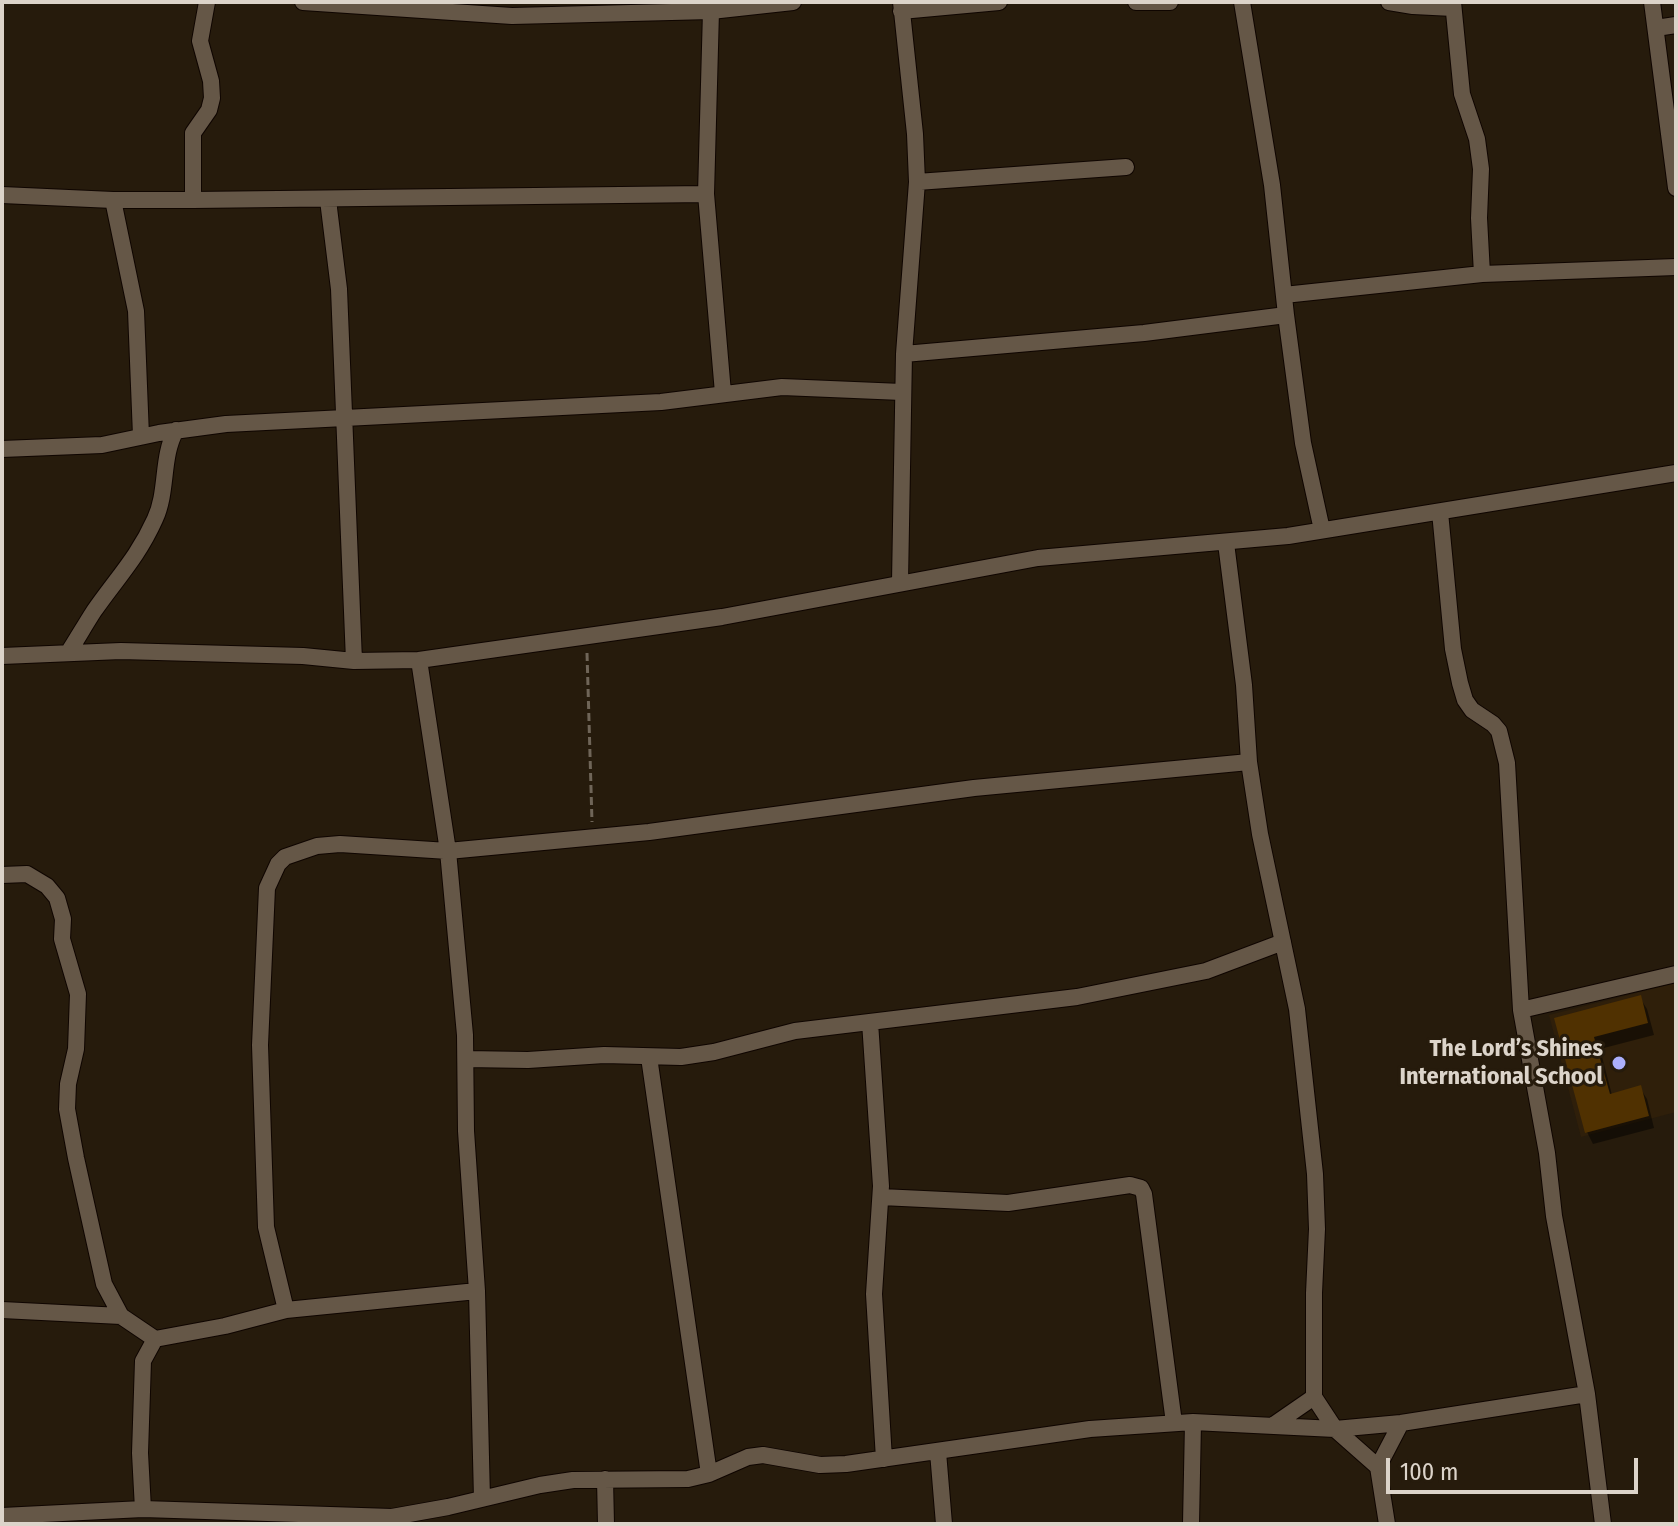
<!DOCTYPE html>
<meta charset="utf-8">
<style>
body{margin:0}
#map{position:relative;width:1678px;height:1526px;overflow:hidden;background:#261b0c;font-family:"Fira Sans Condensed",sans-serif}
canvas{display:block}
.frame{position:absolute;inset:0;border:4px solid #dcd4ca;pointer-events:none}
.scale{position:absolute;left:1386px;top:1458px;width:252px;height:36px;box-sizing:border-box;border:4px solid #dcd4ca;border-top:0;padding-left:10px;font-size:24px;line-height:28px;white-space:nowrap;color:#dcd4ca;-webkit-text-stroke:6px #261b0c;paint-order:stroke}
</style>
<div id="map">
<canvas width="1678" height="1526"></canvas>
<div class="frame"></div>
<div class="scale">100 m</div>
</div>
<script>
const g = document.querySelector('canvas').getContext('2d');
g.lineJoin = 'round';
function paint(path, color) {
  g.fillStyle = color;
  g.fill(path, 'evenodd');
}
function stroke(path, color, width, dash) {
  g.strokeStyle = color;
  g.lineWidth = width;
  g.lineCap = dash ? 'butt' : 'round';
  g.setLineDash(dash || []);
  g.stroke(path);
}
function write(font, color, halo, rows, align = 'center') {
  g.font = font + ' "Fira Sans Condensed",sans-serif';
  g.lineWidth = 6;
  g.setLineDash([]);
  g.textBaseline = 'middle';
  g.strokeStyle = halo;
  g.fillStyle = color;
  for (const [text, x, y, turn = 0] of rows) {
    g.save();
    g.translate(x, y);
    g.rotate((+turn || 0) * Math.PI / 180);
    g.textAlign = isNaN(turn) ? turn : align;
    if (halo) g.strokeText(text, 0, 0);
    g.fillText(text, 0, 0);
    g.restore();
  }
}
paint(new Path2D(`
 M1676 983V1112L1581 1137 1549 1015Z`), '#2f1f0a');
paint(new Path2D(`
 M1640 998 1647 1009 1654 1035 1600 1049 1612 1095 1640 1088 1647 1099 1654 1128 1593 1144 1587 1132 1557 1020Z`), '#0007');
paint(new Path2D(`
 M1641 995 1648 1023 1594 1037 1610 1094 1641 1085 1649 1116 1585 1133 1554 1018Z`), '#503101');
const minor = new Path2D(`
 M303 2 512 16 711 11 793 2
 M1136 2H1170
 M1242 2 1272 185 1286 315 1303 443 1322 530
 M1389 2 1413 6 1453 8
 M1453 2 1462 94 1477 139 1481 169 1479 218 1482 274
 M1652 2 1676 188
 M711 11 706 194 723 393
 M901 11 999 2
 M1656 28 1676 25
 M917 182 1126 167
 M2 195 113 200H193L706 194
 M113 200 136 311 141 436
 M193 200V133L209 110 212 98 211 81 200 41 207 2
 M328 200 339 289 354 661
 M1284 295 1482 274 1676 267
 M904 354 1144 333 1286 315
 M2 449 102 445 159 433 226 424 661 402 782 387 902 392
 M1440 512 1453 649 1460 683 1465 700 1472 710 1493 724 1499 731 1507 763 1521 1010 1547 1153 1554 1216 1587 1394 1603 1524
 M1226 543 1244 685 1249 762 1260 834 1297 1009 1315 1174 1317 1229 1314 1293V1397L1335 1429 1378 1467
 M900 582 904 354 917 182 915 134 901 2
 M68 653C77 639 85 625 94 611 117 578 138 557 155 519 168 491 161 457 176 430
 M2 656 121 651 303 656 354 661 419 660 722 617 1038 558 1288 536 1676 473
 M419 660 448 851 465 1035 466 1131 477 1291 482 1499
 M1249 762 974 788 649 832 448 851 340 844 317 846 285 857 278 864 267 888 260 1045 266 1227 286 1310 225 1326 155 1339 143 1361 140 1453 143 1509 392 1517 448 1507 540 1485 573 1480 688 1479 709 1474 748 1457 763 1455 820 1465 846 1464 1090 1429 1193 1422 1335 1429 1401 1423 1587 1394
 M2 875 27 874 47 886 57 898 63 919 62 939 78 994 76 1049 68 1084 67 1109 76 1158 104 1284 121 1316 155 1339
 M1521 1010 1676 974
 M870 1022 881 1186 874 1294 884 1459
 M649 1057 709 1474
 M466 1059 528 1060 604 1055 681 1057 714 1052 795 1031 1077 997 1206 971 1283 942
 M881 1197 1008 1203 1130 1185 1141 1188 1144 1194 1174 1423
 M2 1310 121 1316
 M286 1310 477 1291
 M1272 1426 1314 1397
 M938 1452 944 1524
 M605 1479 606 1524
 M2 1516 143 1509
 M1191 1524 1193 1422
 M1387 1524 1378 1467 1401 1423`);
stroke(minor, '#0f0500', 18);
stroke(new Path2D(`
 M587 653 592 822`), '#6f6558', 3, [8, 4]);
stroke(minor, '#655747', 16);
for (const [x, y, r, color] of [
 [1619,1063,8,"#acaffb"]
]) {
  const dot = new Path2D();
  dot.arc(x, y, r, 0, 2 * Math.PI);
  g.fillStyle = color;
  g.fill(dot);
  stroke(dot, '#261b0c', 3);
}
write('bold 24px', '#dcd4ca', '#261b0c', [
 ["The Lord’s Shines",1603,1049],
 ["International School",1603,1077]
], 'right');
</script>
